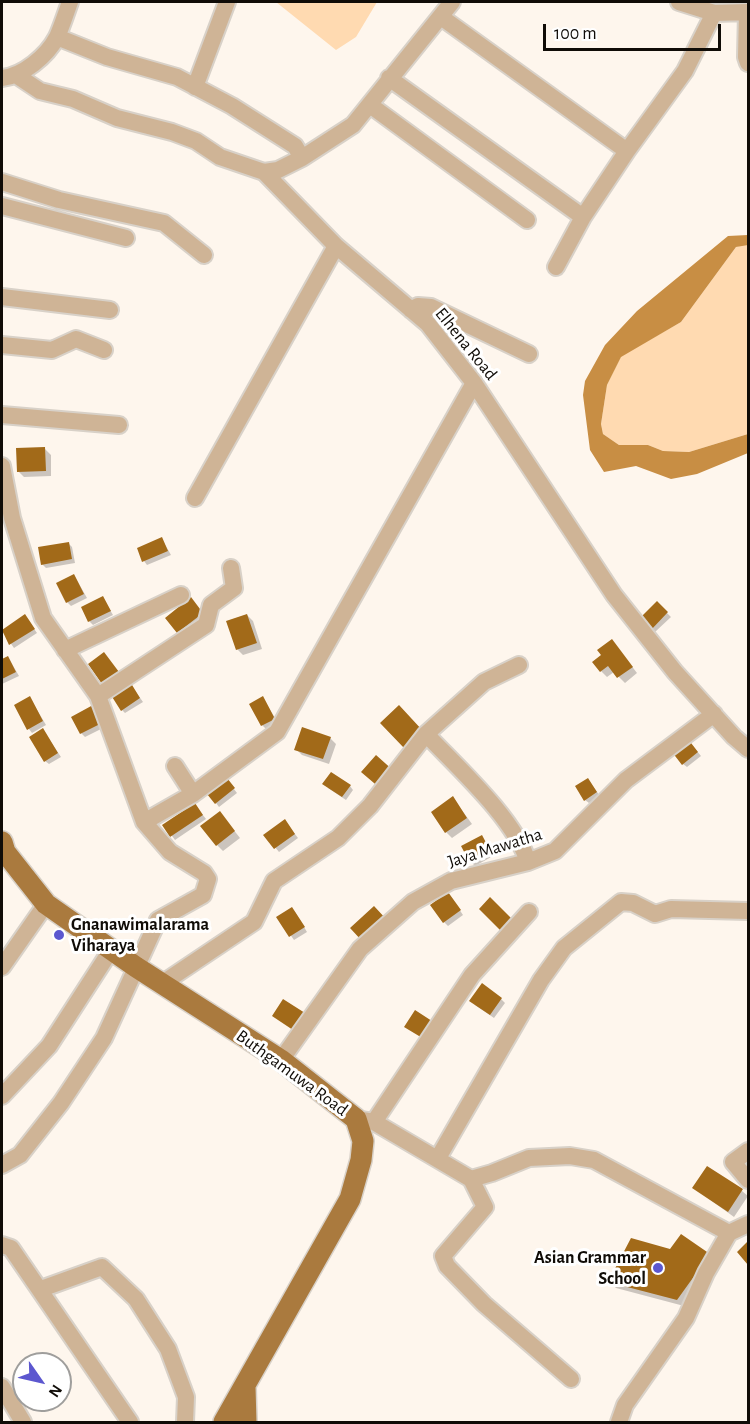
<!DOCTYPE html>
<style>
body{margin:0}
#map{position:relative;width:750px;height:1424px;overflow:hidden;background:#fef6ed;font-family:"Alegreya Sans",sans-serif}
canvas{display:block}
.frame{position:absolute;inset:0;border:3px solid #100c07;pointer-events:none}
.north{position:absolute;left:12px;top:1352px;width:60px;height:60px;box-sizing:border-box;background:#fff;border:2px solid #9f9e9c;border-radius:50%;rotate:124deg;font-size:16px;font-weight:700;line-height:24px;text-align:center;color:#100c07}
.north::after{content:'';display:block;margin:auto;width:21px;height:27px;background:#5c57cf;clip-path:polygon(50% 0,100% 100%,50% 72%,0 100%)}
.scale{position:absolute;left:543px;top:24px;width:178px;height:27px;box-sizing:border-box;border:3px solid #100c07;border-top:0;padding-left:8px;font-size:18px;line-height:21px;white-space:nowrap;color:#100c07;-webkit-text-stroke:4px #fff;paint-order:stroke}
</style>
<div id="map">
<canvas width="750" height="1424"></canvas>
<div class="frame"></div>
<div class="north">N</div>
<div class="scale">100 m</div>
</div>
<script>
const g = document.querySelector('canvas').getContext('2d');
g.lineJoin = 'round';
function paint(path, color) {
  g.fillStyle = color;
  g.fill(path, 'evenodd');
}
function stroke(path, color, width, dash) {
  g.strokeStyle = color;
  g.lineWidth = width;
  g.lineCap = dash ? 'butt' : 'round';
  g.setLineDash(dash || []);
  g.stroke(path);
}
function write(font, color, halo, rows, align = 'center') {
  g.font = font + ' "Alegreya Sans",sans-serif';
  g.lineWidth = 6;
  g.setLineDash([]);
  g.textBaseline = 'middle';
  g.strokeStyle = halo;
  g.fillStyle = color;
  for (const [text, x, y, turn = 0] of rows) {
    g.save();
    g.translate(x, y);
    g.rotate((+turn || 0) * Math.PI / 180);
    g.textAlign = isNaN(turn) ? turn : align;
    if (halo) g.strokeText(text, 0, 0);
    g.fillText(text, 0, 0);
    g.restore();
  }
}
paint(new Path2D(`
 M276 2H377L356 37 336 50Z
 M746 244 748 245V434L689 452 663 451 648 445H619L603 434 601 424 607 385 621 356 681 322 736 247Z`), '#ffdab1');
paint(new Path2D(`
 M748 235V245L736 247 681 322 621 357 607 385 601 424 603 434 619 445H648L663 451 689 452 748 434V453L697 474 671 479 636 466 604 472 590 450 583 395 585 381 605 345 637 311 728 236Z`), '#c88e44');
paint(new Path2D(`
 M45 449 51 455V476L24 477 18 471Z
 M162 539 171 555 147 565 144 561Z
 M68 543 72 547 75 563 46 568 42 564Z
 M74 575 87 598 71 606 67 602Z
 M103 598 113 615 93 625 89 621Z
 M191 599 208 619 185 638 167 618Z
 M657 603 671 617 655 632 642 618Z
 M247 615 253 621 262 649 243 655 237 649Z
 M25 616 37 633 14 648 2 631Z
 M617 647 637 673 625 683 614 672 607 677 601 671Z
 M8 657 19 676 2 684V661Z
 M129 682 143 702 125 713 122 710Z
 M30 698 46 725 32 733 29 729Z
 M263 698 278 723 266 729 262 725Z
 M93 707 105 727 85 737 81 733Z
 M43 730 61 757 49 764 45 761Z
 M330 738 336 744 329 764 302 755 296 749Z
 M692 745 701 756 687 767 683 764Z
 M588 780 600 796 589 803 585 800Z
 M230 784 237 793 219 807 216 803Z
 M350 786 353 790 346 800 328 788Z
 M453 798 472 824 452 838 446 832Z
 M195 805 206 819 175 840 164 825Z
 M225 819 240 838 223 851 217 845Z
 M288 825 298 838 279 852 265 835Z
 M482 837 493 856 475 866 471 862Z
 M451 897 463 915 448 926 444 922Z
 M295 912 307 932 294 940 278 917Z
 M501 999 505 1003 494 1018 475 1005Z
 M694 1188 742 1191 748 1196 734 1217Z
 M709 1256 684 1306 616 1288 610 1282Z`), '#0003');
paint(new Path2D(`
 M45 447 46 471 17 472 16 448Z
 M162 537 168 551 142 562 137 548Z
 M69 542 72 559 41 565 38 547Z
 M74 574 84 594 66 603 56 583Z
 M103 596 111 611 88 622 81 607Z
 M191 597 203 613 177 633 165 618Z
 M657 601 668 612 651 630 640 618Z
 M25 614 35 629 9 645 2 630Z
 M247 614 257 643 236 650 226 621Z
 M612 639 633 667 617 678 608 666 600 672 592 662 601 655 597 650Z
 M104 652 119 672 102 684 88 664Z
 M8 656 16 672 2 679V659Z
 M129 680 140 698 121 711 109 692Z
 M30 696 43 721 27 730 14 705Z
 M263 696 275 719 261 726 249 704Z
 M93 705 102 723 80 734 71 717Z
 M399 705 423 731 404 748 380 723Z
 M302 727 331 737 323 759 294 750Z
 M43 728 58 753 44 762 29 737Z
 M688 739 698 752 682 765 672 752Z
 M376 755 395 772 381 789 361 772Z
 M331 772 351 785 342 797 322 784Z
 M227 778 235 788 215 804 207 794Z
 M588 778 597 792 584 801 575 786Z
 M453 796 467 818 445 833 431 812Z
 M195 803 203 815 170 837 162 825Z
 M220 811 235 831 216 846 200 826Z
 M285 819 295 834 274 849 263 835Z
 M482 835 491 852 470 863 461 846Z
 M448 892 461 910 443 923 430 905Z
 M490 897 512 919 501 931 479 909Z
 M374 906 387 920 363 942 350 928Z
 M292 907 305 927 289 937 276 917Z
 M482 983 502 998 490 1015 469 1001Z
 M283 999 305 1013 293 1030 272 1016Z
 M415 1010 435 1023 424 1039 404 1027Z
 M707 1166 743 1189 728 1212 692 1188Z
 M681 1234 710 1254 677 1300 608 1282 631 1238 670 1249Z
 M748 1241V1265L737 1252Z`), '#a26a19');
const minor = new Path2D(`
 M679 2 714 13 748 12
 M747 12 746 57 748 63
 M441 17 627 151
 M57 37 107 57 177 77 232 106 295 146 302 158
 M16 75 40 91 73 99 117 118 172 132 196 141 220 157 264 172 336 246 428 324 474 383 614 595 675 672 734 737 748 749
 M2 78C23 76 47 56 57 37 62 26 66 13 70 2
 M389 78 583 217
 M195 87 227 2
 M370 105 527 220
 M264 172 278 170 302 158 353 125 452 2
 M2 182 59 200 164 223 204 255
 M2 206 126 238
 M556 267 583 217 627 151 685 71 714 13
 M2 297 110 310
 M411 310 418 306 431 307 529 354
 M2 345 52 350 76 339 104 350
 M2 415 119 425
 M2 466 12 518 43 618 98 696 144 822 170 852 204 873 208 879 203 895 158 920 104 1038 61 1103 20 1155 2 1165
 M195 498 336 246
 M65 650 181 595
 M98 696 206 625 211 605 234 588 231 568
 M426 734C457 767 515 819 528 862
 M175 766 193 794
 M144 822 193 794 277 732 474 383
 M2 967 46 904
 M163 983 254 922 274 881 338 838 370 806 426 734 484 682 519 665
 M281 1060 360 949 413 902 451 881 528 862 555 851 626 780 714 714
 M2 1096 49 1046 111 950
 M356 1119 374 1122 471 1179 492 1173 529 1158 570 1156 594 1160 729 1233 748 1224
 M374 1122 472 975 529 912
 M748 1151 733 1162 748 1180
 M438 1158 541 980 564 948 621 902 633 903 655 914 671 909 748 911
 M471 1179 485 1207 443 1256 447 1266 484 1304 571 1379
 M2 1245 11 1248 130 1422
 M41 1289 102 1267 136 1299 168 1349 186 1397 185 1422
 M2 1387 23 1422
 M619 1422 625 1405 686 1318 706 1273 729 1233`);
const major = new Path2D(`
 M2 842 5 852 46 904 136 967 281 1060 356 1119 363 1141 361 1160 350 1199 224 1422
 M245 1387 246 1422`);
stroke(minor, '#d8d1c8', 20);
stroke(major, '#d8d1c8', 24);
stroke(minor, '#cfb496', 16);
stroke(major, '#aa7a3e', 21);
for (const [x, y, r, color] of [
 [59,935,6,"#5c57cf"],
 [658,1268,6,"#5c57cf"]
]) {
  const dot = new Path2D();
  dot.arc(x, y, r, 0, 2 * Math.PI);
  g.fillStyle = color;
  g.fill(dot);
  stroke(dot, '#fff', 2);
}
write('18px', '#100c07', '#fff', [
 ["Elhena Road",466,344,51],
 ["Jaya Mawatha",495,848,-17],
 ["Buthgamuwa Road",292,1073,36]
]);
write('bold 18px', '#100c07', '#fff', [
 ["Gnanawimalarama",71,925],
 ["Viharaya",71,946],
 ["Asian Grammar",646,1258,"right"],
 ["School",646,1279,"right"]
], 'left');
</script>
